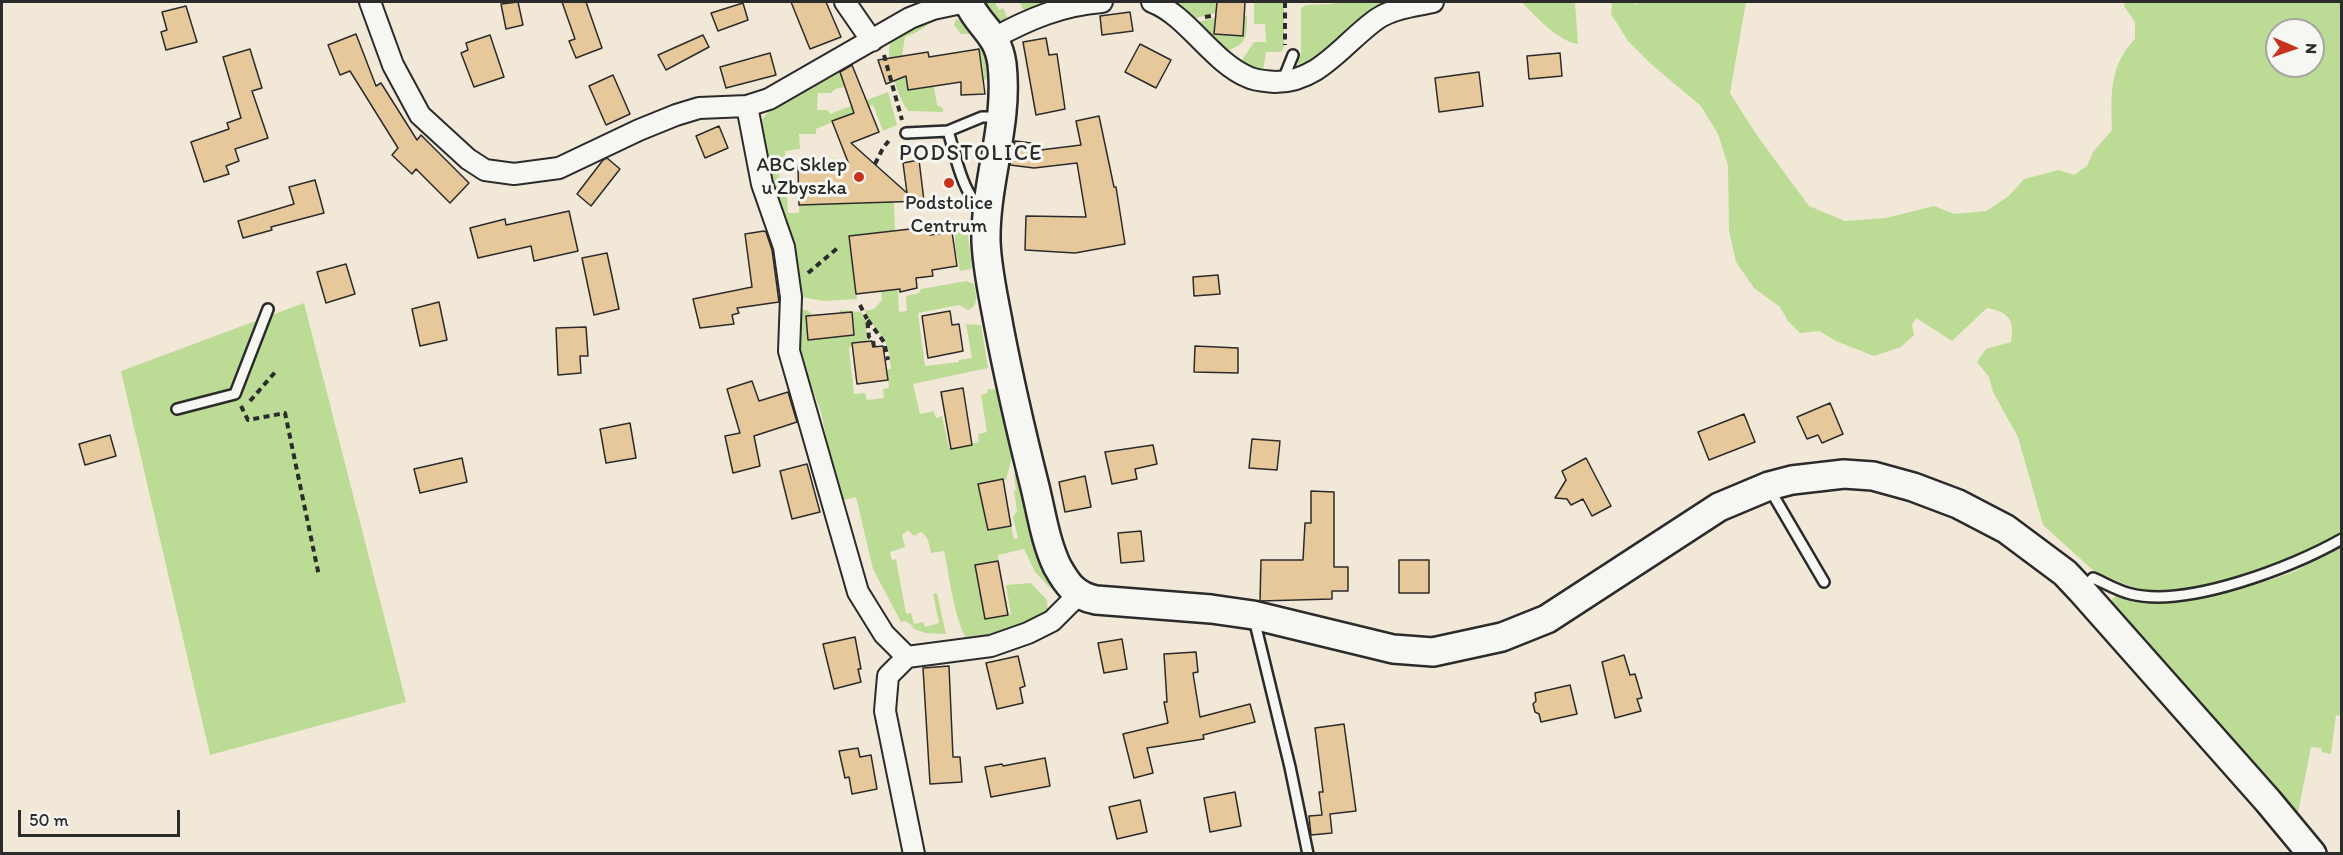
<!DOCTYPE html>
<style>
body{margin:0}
#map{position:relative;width:2343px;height:855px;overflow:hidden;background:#f2e8d8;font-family:Itim,sans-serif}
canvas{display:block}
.frame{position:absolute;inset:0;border:3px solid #2b2b2b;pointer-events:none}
.north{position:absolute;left:2265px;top:18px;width:60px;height:60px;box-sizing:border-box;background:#f6f6f2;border:2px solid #a5a5a2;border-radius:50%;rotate:92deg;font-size:16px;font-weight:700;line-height:24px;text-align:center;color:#2b2b2b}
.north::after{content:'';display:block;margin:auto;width:21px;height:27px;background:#c8321e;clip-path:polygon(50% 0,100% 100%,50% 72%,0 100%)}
.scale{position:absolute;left:18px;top:810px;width:162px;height:27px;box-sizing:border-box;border:3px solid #2b2b2b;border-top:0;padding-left:8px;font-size:18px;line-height:21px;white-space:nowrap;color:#2b2b2b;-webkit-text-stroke:4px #f6f6f2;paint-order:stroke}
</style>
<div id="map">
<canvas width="2343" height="855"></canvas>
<div class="frame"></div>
<div class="north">N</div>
<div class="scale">50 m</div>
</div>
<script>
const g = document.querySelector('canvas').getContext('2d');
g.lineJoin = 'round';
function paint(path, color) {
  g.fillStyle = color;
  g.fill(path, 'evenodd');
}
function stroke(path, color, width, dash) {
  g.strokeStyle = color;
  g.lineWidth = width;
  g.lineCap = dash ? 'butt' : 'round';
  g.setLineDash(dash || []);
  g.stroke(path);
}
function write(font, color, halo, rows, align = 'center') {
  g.font = font + ' Itim,sans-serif';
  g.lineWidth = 6;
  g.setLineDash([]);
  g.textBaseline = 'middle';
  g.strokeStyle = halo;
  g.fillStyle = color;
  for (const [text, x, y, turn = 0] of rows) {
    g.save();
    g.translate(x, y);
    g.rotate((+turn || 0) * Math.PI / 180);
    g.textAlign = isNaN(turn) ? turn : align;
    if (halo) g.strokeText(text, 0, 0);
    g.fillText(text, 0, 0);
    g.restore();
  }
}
paint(new Path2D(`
 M983 2H995L999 10 1003 8 1008 19 1024 12 1020 2H1056L997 26Z
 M1165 2H1217L1216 13 1192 19Z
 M1254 2H1284V46L1282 52H1266L1263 71H1278L1275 76 1238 66 1254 42H1266L1265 24H1254Z
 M1333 2H1405L1300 68 1297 61 1301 54V8L1306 5 1333 4Z
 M1522 2H1575L1578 44C1561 43 1533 15 1522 2Z
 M1612 2H1634L1638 5 1637 2H1746L1730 93 1756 134 1809 206 1845 221 1886 218 1934 206 1954 214 1986 211 2009 196 2024 179 2059 170 2074 175 2087 166 2093 152 2112 130C2111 96 2109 65 2135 39V22L2124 6V2H2341V531L2292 562 2183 590 2171 592 2137 589 2095 572 2043 525 2018 437 1993 392 1989 377 1977 362 1986 349 2011 342C2015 320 2009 312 1987 308L1952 341 1916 318 1912 325 1914 335 1901 347 1874 356 1836 341 1819 331 1800 333 1788 321 1780 307 1754 288 1736 262 1729 231 1728 166 1718 134 1701 106 1651 64 1628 41 1611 14ZM2277 30H2313V66H2277Z
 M1244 16H1247C1247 45 1245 42 1222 54L1194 23 1215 18 1214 34 1243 36Z
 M930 17 934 21 917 32 905 37 902 56 908 90 934 86 937 105 943 108V112L908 111C899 99 881 51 893 39 901 29 919 23 930 17Z
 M956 19C982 27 987 56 987 79L984 80 978 39 972 34H961L954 25Z
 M838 68 845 87 835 89 831 93H818L817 110H828L830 114 888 92 897 125 883 131 873 105 816 129V134H799L800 149 785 151V159L778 160 781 194H787L788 213H799V205H831L830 163 834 158 839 162 841 204 879 203 893 187 899 312 907 311 906 296 919 293 921 289 966 281 974 284C976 295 980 305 968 310L959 305 918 313 925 366 959 362V360L972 358 966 324 981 325 988 368 913 384 920 414 934 411 936 418 942 416 949 448 979 442 978 434 987 432 981 395 987 393 988 389 1000 390 1012 440 1013 453 1006 480 1003 479 978 484 988 530 1011 526 1014 539 1018 538 1013 517 1017 511 1014 491 1016 490 1014 475 1018 473 1052 590 1035 572 1024 549 998 555V561L976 565 985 619 1011 614 1006 585 1031 583 1047 600 1048 613 1006 636 968 640C955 625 949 573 944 551L931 553C929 545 929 537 921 532L914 536 908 530 902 535 905 547 890 552 892 560 896 559 906 614 911 613 914 624 923 622 925 627 939 623 933 594 937 593 946 634 925 633 912 628 913 626 905 621 901 622 873 569 856 497 839 501 821 412 796 345 798 310H807L811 313V316H806L808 340 854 335 853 316 841 317 840 310 861 312 866 320 867 341 863 345 851 346 849 349 854 394 865 393 867 400 884 398 883 389 889 388 887 369H891C890 359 889 348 884 340 878 330 870 322 865 311L874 309 882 300 875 233 850 236 857 299 824 301 801 297 773 202 758 125 771 108Z
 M966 221 972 267 971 269 960 271C957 255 951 236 958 222Z
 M304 303 406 702 210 755 121 371Z
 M2341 543V716L2336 715 2331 754 2322 752 2321 748 2311 747 2297 818 2112 606V599L2118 594 2158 602H2179L2270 580 2296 571Z`), '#bcdc95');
const building = new Path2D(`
 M518 2 523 25 506 29 501 4Z
 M562 2H586L602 48 576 58 569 41 575 39Z
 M791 2H826L841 37 810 49Z
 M1217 2H1245L1243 36 1214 34Z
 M743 3 748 20 718 31 711 13Z
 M186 6 197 42 166 50 161 32 167 30 162 12Z
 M1130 12 1133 31 1102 35 1100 16Z
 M356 34 376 86 381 83 417 140 421 135 469 183 450 203 416 169 412 174 392 155 398 148 350 71 340 75 328 45Z
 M490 35 504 77 474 87 461 53 468 50 466 43Z
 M703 35 709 47 666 70 658 55Z
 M1046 38 1049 55 1057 54 1065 109 1036 115 1023 42Z
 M1140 44 1171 60 1156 88 1125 72Z
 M250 49 262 88 252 91 268 138 235 149 239 161 226 166 229 174 204 182 191 142 229 129 227 123 241 118 223 57Z
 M979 49 985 94 961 95V82L908 90 906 76 886 84 878 60 928 52 929 57Z
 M770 53 776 75 726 88 720 67Z
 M1560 53 1562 76 1529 79 1527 56Z
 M852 65 879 132 851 143 907 193 903 163 919 160 924 201 799 205 798 167 840 166 839 162H848L832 121 854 113 840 72Z
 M1479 72 1483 106 1439 112 1435 78Z
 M613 75 630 114 606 125 589 86Z
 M1099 116 1114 187H1116L1125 244 1075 253 1025 250 1026 216 1086 217 1077 163 1034 168 1010 165 1015 141 1032 143V151L1081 145 1076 121Z
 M719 126 728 148 705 158 696 136Z
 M607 158 620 169 591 206 577 194 603 160Z
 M315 180 324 213 271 227 272 230 243 238 238 221 294 204 289 187Z
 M569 211 578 251 534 261 531 246 478 258 470 228 505 219 506 225Z
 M928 227 930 235 952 232 957 266 932 270 933 276 916 278 917 288 900 292V289L856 294 849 236Z
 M764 231 766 232 772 250 779 302 737 308 739 313 732 315 734 324 700 328 693 299 752 287 745 234Z
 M607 253 619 309 594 315 582 258Z
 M346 264 355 294 326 303 317 272Z
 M1218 275 1220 294 1194 296 1193 277Z
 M439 302 447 340 420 346 412 309Z
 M950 311 952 325 959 324 963 351 928 358 922 316Z
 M852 312 854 335 808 340 806 316Z
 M586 327 588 356H580L581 373 558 375 556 328Z
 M872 341 873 347 883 346 888 380 857 384 852 343Z
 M1195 346 1238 348V373L1194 372Z
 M752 381 759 401 788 392 797 422 754 436 760 466 733 473 725 436 740 433 727 389Z
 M963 388 972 445 951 449 941 392Z
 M1830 403 1843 434 1822 443 1818 435 1807 439 1797 417Z
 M1744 414 1755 442 1709 460 1698 432Z
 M630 423 636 458 606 463 600 429Z
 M110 435 116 456 85 465 79 444Z
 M1252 439 1280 441 1277 470 1249 468Z
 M1153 445 1157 464 1135 469 1137 479 1112 484 1105 452Z
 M462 458 467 482 420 493 414 469Z
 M1586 458 1611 506 1592 516 1583 499 1571 505 1567 499 1555 498 1566 480 1562 471Z
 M807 464 820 512 792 519 780 471Z
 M1085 476 1091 507 1065 512 1059 482Z
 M1003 479 1011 526 988 530 978 484Z
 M1311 491 1334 492V567H1348V591H1332V599L1260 601 1261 560H1303L1305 523H1311Z
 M1141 531 1144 561 1121 563 1118 533Z
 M1399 560H1429V593H1399Z
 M998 561 1008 615 985 619 975 565Z
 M855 637 861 669H858L861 682 834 689 823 644Z
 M1122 639 1127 669 1104 673 1098 643Z
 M1196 652 1198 672 1193 673 1200 717 1250 704 1255 722 1203 735 1204 739 1147 748 1153 773 1134 778 1123 734 1168 723 1164 702H1167L1164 654Z
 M1624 655 1630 675 1635 674 1642 698 1637 699 1641 711 1615 718 1602 662Z
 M1018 656 1025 686 1020 688 1023 703 997 709 986 663Z
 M949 666 953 757H960L962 782 930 784 923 668Z
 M1570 685 1577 714 1541 722 1539 714 1535 712 1533 704 1536 701 1535 693Z
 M1344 724 1356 811 1330 814 1332 833 1311 835 1309 816 1322 815 1319 792H1323L1315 728Z
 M858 748 860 757 871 755 877 789 852 794 849 777 845 778 839 751Z
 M1045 758 1050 786 991 797 985 767 1002 764 1003 766Z
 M1235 792 1241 826 1210 832 1204 798Z
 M1140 800 1147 832 1117 839 1109 807Z`);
paint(building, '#e7c89a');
stroke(building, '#2b2b2b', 1.5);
const lane = new Path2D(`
 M1283 80 1293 55
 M948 131C954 149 964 203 984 207
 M906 133 948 131 982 117H999
 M177 409 235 394 268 309
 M1769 488 1824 582
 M2083 588 2093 578C2105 583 2118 591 2131 594 2187 608 2293 567 2342 539
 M1254 619 1290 767 1308 854`);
const street = new Path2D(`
 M370 2 393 65 420 115 468 159 485 170 514 174 559 168 639 130 676 115 699 108 747 106 769 99 910 18 933 9 966 2
 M845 2 872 41
 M1152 2C1187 15 1212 62 1248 77 1256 81 1266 81 1275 82 1320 82 1343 43 1377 19 1393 8 1415 6 1433 2
 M994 38C1029 19 1062 5 1102 2
 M747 106 762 184 784 247 791 297 789 351 858 592 884 634 907 657
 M914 854 885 711 888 676 907 657 991 646 1028 633 1052 621 1078 595`);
const secondary = new Path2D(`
 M968 2C979 27 998 33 1002 64 1009 124 985 182 986 241 987 270 994 299 999 327 1009 379 1021 431 1034 483 1041 510 1045 541 1057 566 1067 584 1075 596 1096 600L1211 609 1253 615 1393 649 1433 652 1502 637 1547 619 1719 507 1769 486 1792 480 1844 474 1873 476 1913 487 1958 504 2006 529 2065 573 2081 590 2268 801 2312 854`);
stroke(lane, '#2b2b2b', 14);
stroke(street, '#2b2b2b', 24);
stroke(secondary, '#2b2b2b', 32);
stroke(new Path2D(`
 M1285 2V45
 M1205 17 1216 15
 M884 55 902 120
 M875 164 883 148 891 138
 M808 273 840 246
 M860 305 867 319
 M874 347 873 340 869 337 867 319 884 342 888 360
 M250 401 277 370
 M241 406 248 420 285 413 319 576`), '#2b2b2b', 4, [6, 4.5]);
stroke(lane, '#f6f6f2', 9);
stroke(street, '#f6f6f2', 20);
stroke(secondary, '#f6f6f2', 27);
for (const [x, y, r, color] of [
 [859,177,6,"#c8321e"],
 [949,183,6,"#c8321e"]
]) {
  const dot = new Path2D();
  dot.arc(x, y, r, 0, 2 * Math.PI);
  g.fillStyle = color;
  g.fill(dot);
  stroke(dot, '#f6f6f2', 2);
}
write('20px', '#2b2b2b', '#f6f6f2', [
 ["ABC Sklep",847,166],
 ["u Zbyszka",847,189],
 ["Podstolice",949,204,"center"],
 ["Centrum",949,227,"center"]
], 'right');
g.letterSpacing = '1.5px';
write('22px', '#2b2b2b', '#f6f6f2', [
 ["PODSTOLICE",971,154]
]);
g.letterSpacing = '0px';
</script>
